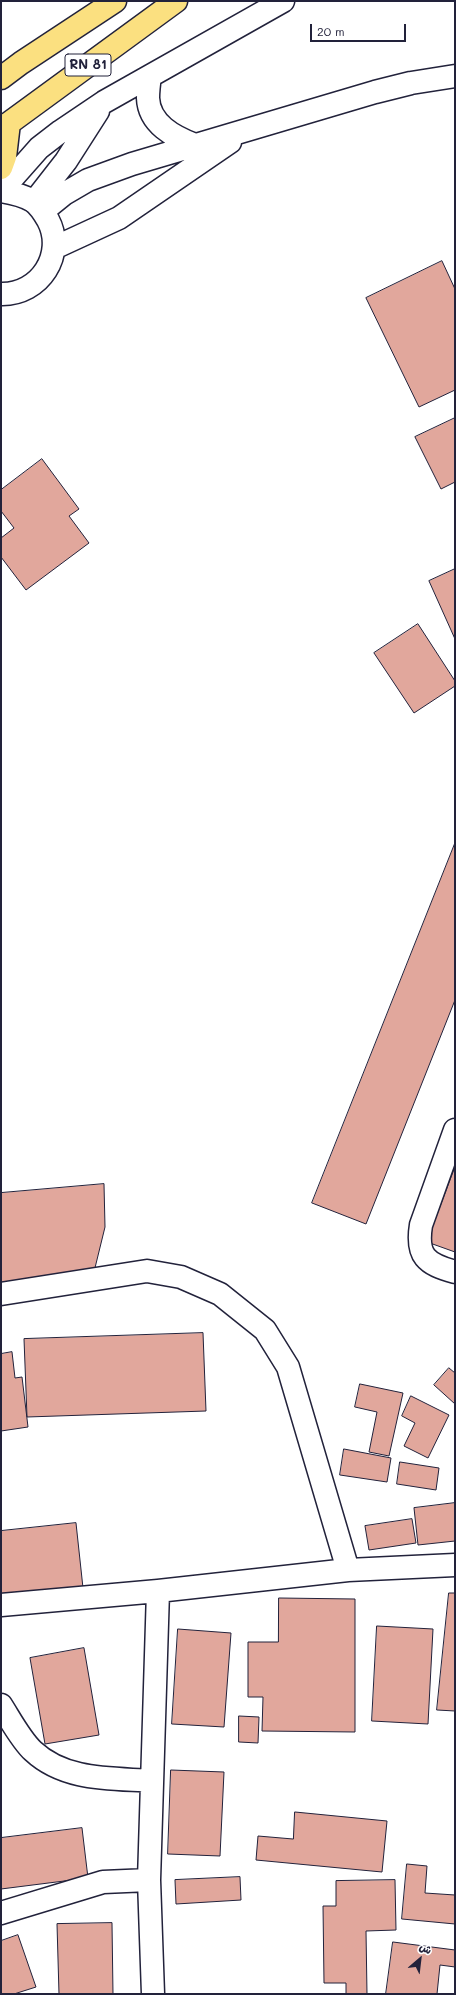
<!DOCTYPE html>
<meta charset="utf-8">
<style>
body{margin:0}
#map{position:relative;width:456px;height:1995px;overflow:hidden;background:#fff;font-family:Mali,"Playpen Sans Arabic",sans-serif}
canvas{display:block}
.frame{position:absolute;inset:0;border:2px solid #22223b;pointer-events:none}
.north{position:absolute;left:400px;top:1939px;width:40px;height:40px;-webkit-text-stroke:3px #fff;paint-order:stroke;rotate:28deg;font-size:11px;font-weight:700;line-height:16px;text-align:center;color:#22223b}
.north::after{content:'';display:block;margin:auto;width:14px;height:18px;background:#22223b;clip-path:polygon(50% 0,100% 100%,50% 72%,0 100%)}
.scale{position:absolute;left:310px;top:24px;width:96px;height:18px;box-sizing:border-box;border:2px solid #22223b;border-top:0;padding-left:5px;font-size:12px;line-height:14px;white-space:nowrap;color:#22223b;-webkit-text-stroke:3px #fff;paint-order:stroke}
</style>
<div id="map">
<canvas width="456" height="1995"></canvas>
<div class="frame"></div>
<div class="north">ش</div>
<div class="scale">20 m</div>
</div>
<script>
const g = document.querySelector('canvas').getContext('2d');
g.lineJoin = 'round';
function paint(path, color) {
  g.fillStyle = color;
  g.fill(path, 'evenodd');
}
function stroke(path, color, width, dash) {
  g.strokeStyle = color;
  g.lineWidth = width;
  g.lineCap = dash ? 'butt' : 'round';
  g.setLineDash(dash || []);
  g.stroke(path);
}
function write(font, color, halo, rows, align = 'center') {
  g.font = font + ' Mali,sans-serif';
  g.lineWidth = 3;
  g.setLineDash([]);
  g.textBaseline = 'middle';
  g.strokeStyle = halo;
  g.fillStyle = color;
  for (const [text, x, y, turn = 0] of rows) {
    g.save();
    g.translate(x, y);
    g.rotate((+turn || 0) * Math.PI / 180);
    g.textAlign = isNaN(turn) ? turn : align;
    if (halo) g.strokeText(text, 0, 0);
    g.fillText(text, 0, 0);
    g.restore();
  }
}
const building = new Path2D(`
 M442 261 455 289V390L419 407 366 298Z
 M455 418V482L441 489 415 437Z
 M42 459 79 509 69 516 89 543 26 590 1 557V538L14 528 1 511V490Z
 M455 569V639L429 581Z
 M418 624 455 681V686L414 713 374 653Z
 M455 843V1000L366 1224 312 1203Z
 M455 1167V1252L427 1242Z
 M104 1184 105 1227 93 1276 1 1285V1193Z
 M203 1333 206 1411 27 1417 24 1339Z
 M12 1352 15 1378 22 1377 28 1427 1 1431V1354Z
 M449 1368 455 1373V1404L434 1385Z
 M360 1384 403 1393 389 1456 369 1452 377 1412 355 1407Z
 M411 1396 449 1415 428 1458 404 1446 415 1423 402 1416Z
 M344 1449 391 1458 387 1482 340 1475Z
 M400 1462 439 1468 436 1490 397 1484Z
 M455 1503V1541L418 1545 414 1508Z
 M412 1519 416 1543 369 1550 365 1526Z
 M76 1523 83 1588 1 1597V1531Z
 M449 1593H455V1711L437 1710Z
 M279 1598 355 1599V1732L262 1731 263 1697H248V1642H278Z
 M377 1626 433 1629 428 1724 372 1721Z
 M178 1629 231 1633 224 1727 172 1724Z
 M84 1648 99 1735 45 1744 30 1658Z
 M239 1716 259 1717 258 1743 239 1742Z
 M171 1770 224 1772 220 1856 168 1854Z
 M295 1812 387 1821 382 1872 256 1860 258 1836 293 1839Z
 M82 1828 88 1878 1 1889V1838Z
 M407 1864 427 1866 425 1893 455 1895V1924L402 1919Z
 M240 1877 241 1900 176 1904 175 1880Z
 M395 1880 396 1930 366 1931 367 1994H346V1983H324L323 1906H336V1881Z
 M112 1923 113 1994H59L57 1924Z
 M18 1935 36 1987 14 1994H1V1941Z
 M393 1942 455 1950V1967L440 1965 437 1994H386Z`);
paint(building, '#e1a79c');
stroke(building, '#22223b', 1);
const minor = new Path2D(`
 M150 76C149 83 148 91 148 98 149 124 174 137 195 145
 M1 191 39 148 61 131 104 102 283 1
 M1 191C13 193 23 195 33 201 40 206 44 213 48 220 66 254 40 295 1 294
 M34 202 66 161 98 111
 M43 211 64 194 88 180 132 164 375 92 411 83 455 76
 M54 248 119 218 230 142
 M455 1130 421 1225C416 1256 426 1264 455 1272
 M1 1294 147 1271 181 1277 220 1294 265 1330 288 1367 348 1570
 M1 1605 158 1591 348 1570 455 1565
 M1 1705C10 1719 21 1740 33 1751 65 1781 111 1778 152 1781
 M1 1913 103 1882 149 1880
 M153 1994 149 1880 158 1591`);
const highway = new Path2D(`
 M1 78 21 63 115 1
 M1 129 176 1
 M1 168 5 157 9 123`);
stroke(minor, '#22223b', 25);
stroke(highway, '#22223b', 25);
stroke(minor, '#fff', 22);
stroke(highway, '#fbe080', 22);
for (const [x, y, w] of [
 [88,65,46]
]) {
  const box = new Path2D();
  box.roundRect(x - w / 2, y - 11, w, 22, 3);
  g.fillStyle = '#fff';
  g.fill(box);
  stroke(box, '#22223b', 1);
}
write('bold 13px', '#22223b', null, [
 ["RN 81",88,65]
]);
</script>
